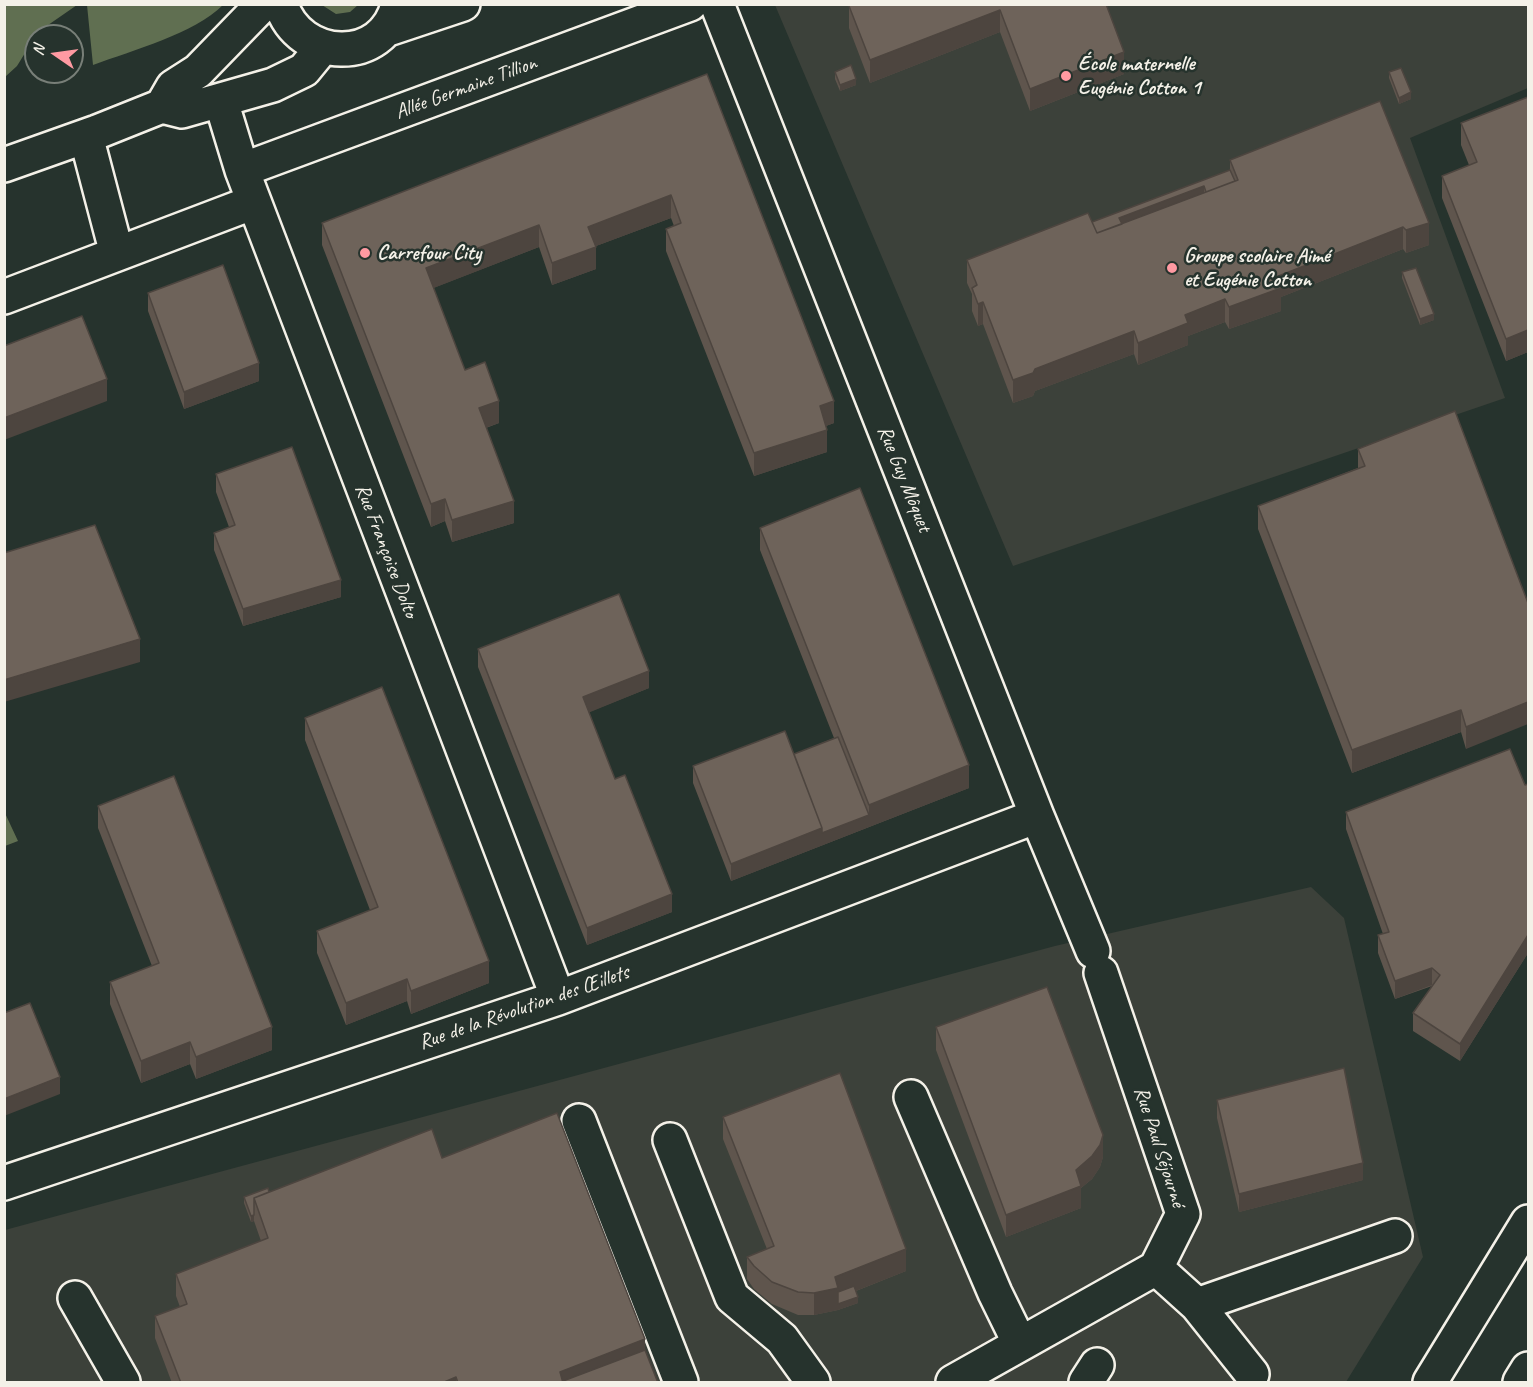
<!DOCTYPE html>
<meta charset="utf-8">
<style>
body{margin:0}
#map{position:relative;width:1533px;height:1387px;overflow:hidden;background:#26332d;font-family:Caveat,sans-serif}
canvas{display:block}
.frame{position:absolute;inset:0;border:6px solid #f4f1e8;pointer-events:none}
.north{position:absolute;left:24px;top:24px;width:60px;height:60px;box-sizing:border-box;background:#26332d;border:2px solid #787f78;border-radius:50%;rotate:283deg;font-size:16px;font-weight:700;line-height:24px;text-align:center;color:#f4f1e8}
.north::after{content:'';display:block;margin:auto;width:21px;height:27px;background:#ff9aa2;clip-path:polygon(50% 0,100% 100%,50% 72%,0 100%)}
</style>
<div id="map">
<canvas width="1533" height="1387"></canvas>
<div class="frame"></div>
<div class="north">N</div>
</div>
<script>
const g = document.querySelector('canvas').getContext('2d');
g.lineJoin = 'round';
function paint(path, color) {
  g.fillStyle = color;
  g.fill(path, 'evenodd');
}
function stroke(path, color, width, dash) {
  g.strokeStyle = color;
  g.lineWidth = width;
  g.lineCap = dash ? 'butt' : 'round';
  g.setLineDash(dash || []);
  g.stroke(path);
}
function write(font, color, halo, rows, align = 'center') {
  g.font = font + ' Caveat,sans-serif';
  g.lineWidth = 5;
  g.setLineDash([]);
  g.textBaseline = 'middle';
  g.strokeStyle = halo;
  g.fillStyle = color;
  for (const [text, x, y, turn = 0] of rows) {
    g.save();
    g.translate(x, y);
    g.rotate((+turn || 0) * Math.PI / 180);
    g.textAlign = isNaN(turn) ? turn : align;
    if (halo) g.strokeText(text, 0, 0);
    g.fillText(text, 0, 0);
    g.restore();
  }
}
paint(new Path2D(`
 M775 5H1528V88L1410 138 1505 398 1013 566Z
 M1311 887 1344 918 1423 1257 1346 1382H5V1230L1055 946Z`), '#3c413a');
paint(new Path2D(`
 M5 4 77 5 38 32 17 66 5 77Z
 M87 5V4L223 5C194 34 133 50 93 65Z
 M322 5H358L350 12 336 14Z
 M4 811 18 841 5 846H4Z`), '#606f51');
const minor = new Path2D(`
 M281 4C299 62 384 66 398 4
 M717 4 1037 816 1093 951
 M385 30 463 4
 M221 101 242 170 558 998
 M162 106 182 111 273 85 304 70 322 48
 M86 136 117 254
 M4 165 97 132 162 106 173 87 198 71 263 4
 M242 170 690 4
 M4 297 254 202
 M911 1097 995 1293 1020 1344
 M579 1121 681 1382
 M670 1140 732 1297 782 1339 813 1382
 M4 1183 558 998 1037 816
 M1156 1268 1197 1305 1252 1374
 M75 1298 123 1382
 M1197 1305 1395 1236
 M953 1382 1156 1268 1183 1214 1101 973
 M1086 1382 1097 1365
 M1430 1382 1528 1222`);
const major = new Path2D(`
 M1520 1382 1528 1369`);
stroke(minor, '#f4f1e8', 38);
stroke(major, '#f4f1e8', 38);
stroke(minor, '#26332d', 33);
stroke(major, '#26332d', 33);
paint(new Path2D(`
 M1106 4 1124 74 1030 111 1000 32 870 83 849 28V6Z
 M835 72 856 85 840 91 835 79Z
 M1389 72 1411 99 1399 104 1389 78Z
 M707 74 834 423 826 426 827 452 754 476 666 251V229L674 226 671 218 596 246V269L552 285 539 247 433 288 465 370 499 423 486 428 514 523 452 542 445 521 431 527 322 245V223Z
 M1528 97V352L1506 361 1442 198V176L1469 165 1461 145V123Z
 M1380 101 1429 245 1406 253 1403 249 1281 297V311L1229 329 1225 322 1188 336V345L1138 365 1134 354 1035 391 1033 396 1013 403 983 324 978 326 972 311V294L967 283V260L1092 222 1230 170V160Z
 M1402 272 1434 320 1420 325 1402 278Z
 M148 293 259 381 184 409 148 311Z
 M1358 449 1528 603 1466 749 1461 732 1352 773 1258 529V506L1358 468Z
 M216 474 341 597 243 626 214 550V533L229 527 216 492Z
 M760 528 969 788 731 881 693 783V766L794 754 834 738 760 550Z
 M478 649 649 688 589 712 615 779 672 912 587 945 478 667Z
 M305 718 489 983 411 1014 407 1001 346 1025 317 953V931L370 910 305 740Z
 M1528 784V953L1460 1061 1413 1031V1013L1432 986 1395 999 1378 953V935L1383 934 1346 829V812Z
 M98 806 272 1050 196 1079 190 1064 141 1083 110 1004V982L152 966 98 828Z
 M936 1027 1103 1157 1100 1167 1092 1179 1081 1188V1208L1006 1237 936 1050Z
 M1217 1100 1363 1180 1239 1212 1217 1118Z
 M723 1117 906 1271 856 1291 858 1303 838 1310 814 1315H798L772 1304 754 1289 747 1279V1257L767 1249 723 1139Z
 M442 1158 645 1350 658 1383H172L155 1338V1316L180 1307 176 1296V1274L261 1241 254 1221 251 1222 244 1203V1197Z`), '#5f554d');
paint(new Path2D(`
 M1000 10V32L870 83V60Z
 M1124 52V74L1030 111V89Z
 M856 79V85L840 91V85Z
 M1411 92V99L1399 104V98Z
 M1204 186V198L1119 230V218Z
 M671 195V218L588 249V227Z
 M1429 223V245L1406 253V230Z
 M539 225V247L426 291V268Z
 M1403 227V249L1281 297V311L1229 329V307L1276 277Z
 M596 247V269L552 285V263Z
 M1225 299V322L1188 336V345L1138 365V343L1185 315Z
 M983 302V324L978 326V304Z
 M1434 314V320L1420 325V319Z
 M1528 330V352L1506 361V339Z
 M1134 331V354L1035 391 1033 396 1013 403V380L1035 369Z
 M259 363V381L184 409V392Z
 M107 379V401L4 440V418Z
 M499 401V423L479 430V408Z
 M834 401V423L820 428V406Z
 M827 430V452L754 476V453Z
 M445 499V521L431 527V504Z
 M514 501V523L452 542V520Z
 M341 580V597L243 626V609Z
 M140 639V662L4 702V680Z
 M649 671V688L583 715V697Z
 M1528 702V724L1466 749V727Z
 M1461 710V732L1352 773V750Z
 M969 765V788L869 827V805Z
 M869 815V827L731 881V864L822 828Z
 M672 894V912L587 945V928Z
 M1528 935V953L1460 1061V1044Z
 M489 961V983L411 1014V991Z
 M1432 968V985L1395 999V981Z
 M407 979V1001L346 1025V1003Z
 M272 1027V1050L196 1079V1057Z
 M190 1042V1064L141 1083V1061Z
 M60 1077V1094L4 1116V1099Z
 M1103 1135V1157L1100 1167 1092 1179 1081 1188V1208L1006 1237V1215L1076 1170Z
 M1363 1163V1180L1239 1212V1194Z
 M254 1215V1221L251 1222V1216Z
 M906 1249V1271L838 1298V1310L814 1315V1293L835 1277Z
 M858 1297V1303L838 1310V1304Z
 M645 1339V1362L560 1383V1372Z
 M456 1377V1383H442Z`), '#4d453f');
const building = new Path2D(`
 M852 4H1106L1124 52 1030 89 1000 10 870 60 849 6Z
 M851 65 856 79 840 85 835 72Z
 M1401 68 1411 92 1399 98 1389 72Z
 M707 74 834 401 820 406 827 430 754 453 666 229 681 223 671 195 588 227 596 247 552 263 539 225 426 268 465 370 485 362 499 401 479 408 514 501 452 520 445 499 431 504 322 223Z
 M1528 97V330L1506 339 1442 176 1477 162 1461 123Z
 M1380 101 1429 223 1406 230 1403 227 1276 277 1281 288 1229 307 1225 299 1185 315 1188 323 1138 343 1134 331 1035 369 1033 373 1013 380 983 302 978 304 972 288 977 285 967 260 1088 213 1097 233 1238 180 1230 160Z
 M1230 170 1235 181 1206 192 1204 186 1119 218 1122 224 1097 233 1092 222Z
 M223 265 259 363 184 392 148 293Z
 M1416 268 1434 314 1420 319 1402 272Z
 M82 316 107 379 4 418V346Z
 M1455 411 1528 603V702L1466 727 1461 710 1352 750 1258 506 1365 466 1358 449Z
 M292 447 341 580 243 609 214 533 235 525 216 474Z
 M860 488 969 765 869 805 760 528Z
 M95 525 140 639 4 680V553Z
 M619 594 649 671 583 697 615 779 625 775 672 894 587 928 478 649Z
 M382 687 489 961 411 991 407 979 346 1003 317 931 378 907 305 718Z
 M785 731 822 828 731 864 693 766Z
 M838 737 869 815 822 833V828L794 754Z
 M1510 749 1525 785 1528 784V935L1460 1044 1413 1013 1440 975 1432 968 1395 981 1378 935 1389 932 1346 812Z
 M174 776 272 1027 196 1057 190 1042 141 1061 110 982 159 963 98 806Z
 M1047 987 1103 1135 1100 1145 1092 1156 1076 1170 1081 1186 1006 1215 936 1027Z
 M30 1003 60 1077 4 1099V1013Z
 M1344 1068 1363 1163 1239 1194 1217 1100Z
 M840 1073 906 1249 835 1277 838 1288 814 1293 798 1292 772 1282 754 1266 747 1257 774 1246 723 1117Z
 M557 1113 645 1339 560 1372 563 1383H458L456 1377 442 1383H181L155 1316 187 1304 176 1274 268 1238 254 1198 432 1129 442 1158Z
 M268 1188 269 1192 254 1198V1215L251 1216 244 1197Z
 M854 1286 858 1297 838 1304V1292Z
 M645 1350 658 1383H563V1381Z`);
paint(building, '#6e635a');
stroke(building, '#4d453f', 1.5);
for (const [x, y, r, color] of [
 [1066,76,6,"#ff9aa2"],
 [365,253,6,"#ff9aa2"],
 [1172,268,6,"#ff9aa2"]
]) {
  const dot = new Path2D();
  dot.arc(x, y, r, 0, 2 * Math.PI);
  g.fillStyle = color;
  g.fill(dot);
  stroke(dot, '#26332d', 2);
}
write('bold 21px', '#f4f1e8', '#26332d', [
 ["École maternelle",1078,64],
 ["Eugénie Cotton 1",1078,88],
 ["Carrefour City",377,253],
 ["Groupe scolaire Aimé",1184,256],
 ["et Eugénie Cotton",1184,280]
], 'left');
write('21px', '#f4f1e8', '#26332d', [
 ["Allée Germaine Tillion",466,88,-20],
 ["Rue Guy Môquet",904,479,68],
 ["Rue Françoise Dolto",386,551,69],
 ["Rue de la Révolution des Œillets",524,1008,-19],
 ["Rue Paul Séjourné",1159,1147,72]
]);
</script>
